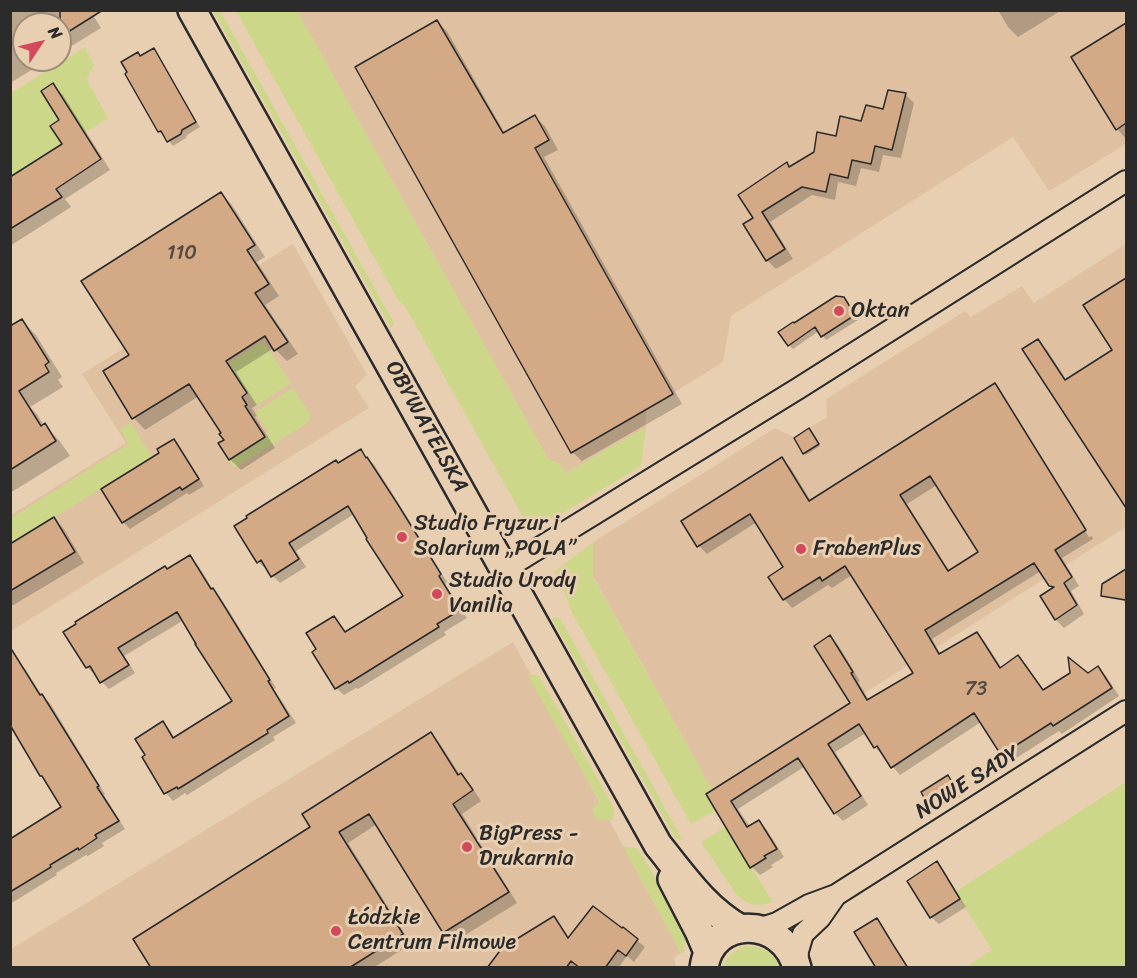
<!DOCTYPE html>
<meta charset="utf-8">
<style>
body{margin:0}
#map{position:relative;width:1137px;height:978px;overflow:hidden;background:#e9cfb1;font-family:Sriracha,sans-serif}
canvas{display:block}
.frame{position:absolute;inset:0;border:12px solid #2b2b2b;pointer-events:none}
.north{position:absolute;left:12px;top:12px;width:60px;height:60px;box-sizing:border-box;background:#e9cfb1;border:2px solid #9d8d7b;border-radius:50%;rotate:55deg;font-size:16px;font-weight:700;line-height:24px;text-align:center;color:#2b2b2b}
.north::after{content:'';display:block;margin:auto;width:21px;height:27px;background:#d1495b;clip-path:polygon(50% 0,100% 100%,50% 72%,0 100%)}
</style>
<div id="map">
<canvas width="1137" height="978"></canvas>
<div class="frame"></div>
<div class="north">N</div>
</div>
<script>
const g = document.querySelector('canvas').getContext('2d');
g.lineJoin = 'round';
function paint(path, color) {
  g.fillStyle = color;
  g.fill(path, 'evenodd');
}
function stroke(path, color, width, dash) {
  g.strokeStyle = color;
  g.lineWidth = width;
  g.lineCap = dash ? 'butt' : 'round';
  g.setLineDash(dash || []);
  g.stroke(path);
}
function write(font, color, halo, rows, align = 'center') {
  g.font = font + ' Sriracha,sans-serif';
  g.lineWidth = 6;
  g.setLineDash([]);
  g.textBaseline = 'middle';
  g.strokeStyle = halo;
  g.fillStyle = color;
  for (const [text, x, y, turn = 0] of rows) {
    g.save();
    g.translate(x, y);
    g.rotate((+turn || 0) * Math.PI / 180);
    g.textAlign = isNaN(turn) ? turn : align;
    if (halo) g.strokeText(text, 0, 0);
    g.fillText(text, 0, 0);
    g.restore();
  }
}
paint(new Path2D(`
 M297 11H1126V144L1049 191 1013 137 731 316 723 362 646 410V427L566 473 560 464 548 459Z
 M293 244 367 375 355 386 369 408 11 631V515L126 443 82 374Z
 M1126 244V527L712 790 593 576V542L775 428 794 437 827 417 826 399 965 311 971 317 1022 286 1034 303Z
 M513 642 681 953 674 957 676 968H432L431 966 428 968H11V949Z`), '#dfc1a2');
paint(new Path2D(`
 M213 11H220L394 323 391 328Z
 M236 11H297L548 459 560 464 566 473 646 427 641 466 538 528H529L406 308 397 298Z
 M85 47 94 65 87 78 90 86 108 118 82 134 79 129 81 126 68 107 56 115 59 120 50 126 62 144 11 177V93Z
 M263 341 291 383 256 406 229 363Z
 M293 388 309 413 310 419 303 426 234 468 229 460 269 433 255 412Z
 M131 423 152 457 11 544V518L129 444 120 429Z
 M593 542V577L712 790 706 794 716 811 691 824 571 611 566 596 554 572Z
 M555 617 560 618 682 839H676L552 619Z
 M533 675 539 676 612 804 614 808 613 820C601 820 596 824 592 809L600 802 528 676Z
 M1126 782V967H966L992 950 955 892Z
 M726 827 773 902C757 907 748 906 736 894L701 842Z
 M623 846 636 848 641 853 683 927 685 931 684 953H681Z
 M745 946C761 946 775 951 779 967H723C727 956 734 950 745 946Z`), '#ccd78a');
paint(new Path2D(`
 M14 10H90L101 28 60 53V24H24V60H48L10 83V12Z
 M998 10H1062L1018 37 1008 27Z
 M437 22 447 31 505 134 535 117 545 126 558 150 544 157 682 404 582 461 572 452Z
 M1126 25V139L1117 129 1074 58Z
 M154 50 158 55 200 127 187 135 186 138 173 146 165 136H164L159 132Z
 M53 85 63 95 110 170 65 199 71 207 10 246V178L64 145 61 120Z
 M905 94 914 103 901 158 883 155 879 172 861 168 856 186 838 182 835 200 812 195 770 222 793 259 776 269 767 260 755 218 786 164 791 168 837 138 884 110Z
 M221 194 232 205 265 257 257 262 279 296 265 305 298 354 287 361 274 348 236 372 257 405 252 408 257 416 255 417 275 448 241 470 230 459 223 434 199 396 145 430 134 418 105 372 131 356Z
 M1126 279V505L1024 349 1037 341 1047 350 1067 381 1114 351 1086 305Z
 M848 303 858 320 826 340 819 331 793 349 789 345 794 325Z
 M22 321 36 335 62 377 58 380 63 387 30 407 37 414 44 426 59 440 70 456 10 493V407Z
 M994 385 1002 392H999L1089 537 1092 536 1093 539 1062 558 1079 586 1071 591 1084 614 1064 628 1056 620 1042 596 1054 589 1041 571 932 639 941 655 977 634 985 642 1002 669 1018 657 1026 665 1044 691 1088 675 1098 668 1106 676 1119 696 1062 734 1059 731 1010 762 1002 754 981 722 900 775 875 747 866 733 835 752 868 805 843 821 835 813 804 767 738 809 750 827 759 822 767 830 784 857 771 865 773 867 760 875 752 867 708 794 852 704 830 637 838 645 860 681 858 682 869 700 915 673 852 575 832 588 828 585 792 608 784 599 785 568 757 522 707 554 699 546 683 521 782 459 790 467 811 501ZM937 485 980 553 950 572 907 504Z
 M811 432 820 446 806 455 804 453Z
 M174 441 180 447 204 486 189 495 187 493 130 529 123 522 103 489 160 454Z
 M361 451 375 466 404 512 447 582 445 584 467 618 444 632 446 635 358 689 356 688 344 695 336 688 334 618 341 625 346 633 405 596 354 514 296 551 306 567 280 583 273 576 268 568 266 569 258 562 338 465Z
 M54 519 64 529 84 563 10 607V545Z
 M190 557 197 564 214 591 220 597 231 614 276 688 274 689 296 723 273 737 275 740 187 795 185 793 173 801 166 793 144 758 163 723 170 730 175 739 235 702 184 620 124 656 135 673 109 689 102 682 97 674 95 675 87 667 66 632Z
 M1126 571V605L1124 601 1104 597 1102 595 1104 585Z
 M19 662 26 670 42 696 50 703 105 794 104 795 125 829 102 843 104 846 88 856 86 855 56 873 57 875 10 904V840L64 808 13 726 10 727V667Z
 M431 734 440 744 460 775 470 784 481 801 462 814 517 903 454 942 445 932 377 824 348 843 411 944 373 968H152L313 828Z
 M948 777 952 782 961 796 935 811 931 807 923 793Z
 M937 863 944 871 966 907 939 924 931 917Z
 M554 918 561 926 569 939 623 929 645 947 634 962 627 956 618 968H489Z`), '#0003');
const building = new Path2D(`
 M60 10H103L60 37Z
 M437 20 503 133 535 115 549 140 535 148 673 394 571 453 355 67Z
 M1126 23V123L1116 130 1071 57Z
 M154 48 196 122 182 130 181 134 167 142 161 131 158 132 125 74 127 72 121 62 138 52 140 56Z
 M53 83 101 159 56 189 62 197 10 229V177L62 144 50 126 59 120 41 91Z
 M888 90 906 93 892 150 875 146 871 164 852 160 848 178 830 174 826 192 802 187 762 212 785 249 766 261 743 224 753 218 738 195 787 162 789 167 814 152 817 132 836 136 840 116 861 121 866 105 883 109Z
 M221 192 255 245 247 250 269 284 255 293 288 342 274 351 265 336 226 361 247 393 242 397 247 405 245 406 265 437 229 460 218 443 224 440 219 434 221 433 189 384 132 419 103 371 129 355 81 281Z
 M1126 278V508L1022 349 1038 339 1065 380 1112 350 1083 305Z
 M836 296 844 297 855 315 821 337 815 327 788 346 778 332 793 322 794 323Z
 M22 319 49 362 45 365 49 372 19 391 41 426 45 423 56 441 10 470V326Z
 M995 383 1086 530 1055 550 1072 577 1064 583 1077 605 1055 620 1040 596 1054 587 1049 586 1034 563 925 630 939 654 977 632 1000 668 1018 655 1043 690 1070 673 1068 657 1088 673 1098 666 1112 688 1053 726 1051 723 1001 755 974 713 891 768 877 746 874 748 859 724 828 744 861 796 834 814 798 758 731 801 747 827 759 820 777 849 764 856 766 858 750 868 706 794 850 703 814 646 830 635 853 672 851 673 867 700 913 673 845 566 822 581 820 577 783 600 768 577 783 567 750 514 697 547 681 521 782 457 809 501ZM930 476 978 552 948 571 900 495Z
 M809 428 819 444 803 454 794 438Z
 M174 439 199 479 182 490 180 487 122 523 101 489 159 453 157 449Z
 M361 449 366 458 367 457 397 503 441 574 439 576 460 610 437 624 439 627 349 683 348 681 335 689 312 652 316 649 306 633 334 616 345 632 403 596 366 539 367 538 348 506 289 543 299 559 271 577 261 560 257 563 234 526 247 518 246 516 336 460 338 463Z
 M54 517 75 552 10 591V544Z
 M190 555 211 589 213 588 223 604 270 680 268 681 289 716 267 730 268 733 178 789 177 787 164 794 142 757 145 755 135 739 163 721 173 738 232 701 195 644H196L177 612 118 648 129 665 100 683 90 666 86 668 63 632 76 624 75 622 165 566 167 569Z
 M1126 569V600L1101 596 1102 584Z
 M10 647 40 695 42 694 99 786 97 787 119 821 95 835 97 838 79 850 78 848 50 865 51 867 10 892V839L61 807 42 776H40L10 725Z
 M431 732 458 775 461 773 473 790 453 804 509 892 443 933 369 814 339 832 403 934 349 968H151L133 939 310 827 302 814Z
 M948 775 957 791 929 807 921 792Z
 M937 861 960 899 930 918 907 881Z
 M593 906 622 928 623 927 638 939 626 956 618 950 605 968H580L571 961 566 968H487L502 948 554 916 568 938Z
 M877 918 894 946 908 968H876L854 932Z`);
paint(building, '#d4aa86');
stroke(building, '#2b2b2b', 1.5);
const street = new Path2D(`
 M505 569 799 388 1126 181
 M758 929 777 923 809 905 836 895 1126 711
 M797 966 798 951 803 934 820 918 836 895`);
const secondary = new Path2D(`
 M192 10 658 845C683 876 706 910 741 929
 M672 879 699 931 708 952
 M704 968C711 915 784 915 797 968`);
stroke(street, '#2b2b2b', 24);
stroke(secondary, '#2b2b2b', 32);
stroke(street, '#e9cfb1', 20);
stroke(secondary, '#e9cfb1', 27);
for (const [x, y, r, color] of [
 [839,311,6,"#d1495b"],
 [402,537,6,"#d1495b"],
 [801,549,6,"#d1495b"],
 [437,594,6,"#d1495b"],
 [467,847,6,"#d1495b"],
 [336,931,6,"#d1495b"]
]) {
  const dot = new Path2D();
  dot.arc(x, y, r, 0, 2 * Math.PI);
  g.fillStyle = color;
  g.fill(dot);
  stroke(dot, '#e9cfb1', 2);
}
write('20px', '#554b42', null, [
 ["110",182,254],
 ["73",976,690]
]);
write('22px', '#2b2b2b', '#e9cfb1', [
 ["Oktan",851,311],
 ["Studio Fryzur i",414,524],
 ["Solarium „POLA”",414,549],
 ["FrabenPlus",813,549],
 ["Studio Urody",449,581],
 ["Vanilia",449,606],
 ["BigPress -",479,834],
 ["Drukarnia",479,859],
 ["Łódzkie",348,918],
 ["Centrum Filmowe",348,943]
], 'left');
write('22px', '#2b2b2b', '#e9cfb1', [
 ["OBYWATELSKA",426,427,61],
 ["NOWE SADY",968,783,-32]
]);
</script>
